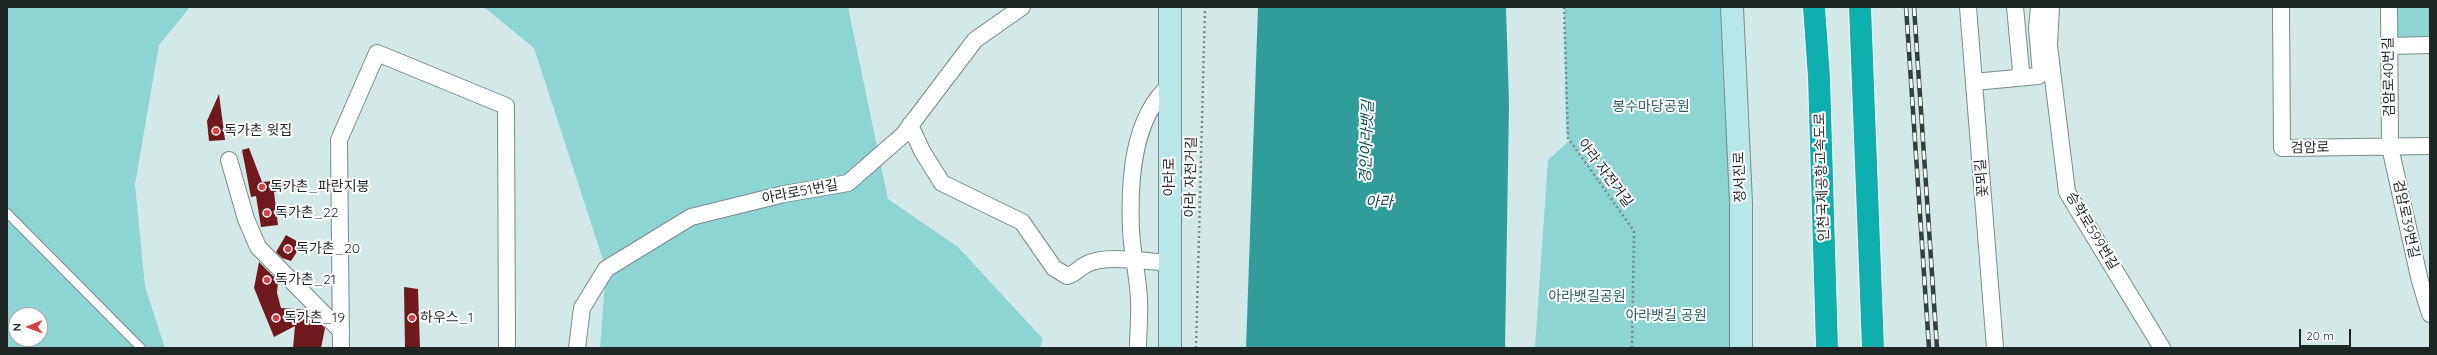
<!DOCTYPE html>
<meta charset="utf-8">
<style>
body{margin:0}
#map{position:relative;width:2437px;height:355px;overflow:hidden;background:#d2e9e8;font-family:Quicksand,sans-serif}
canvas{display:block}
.frame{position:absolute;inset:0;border:8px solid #1d2625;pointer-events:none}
.north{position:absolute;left:8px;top:307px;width:40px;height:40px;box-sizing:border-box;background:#fff;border:1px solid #a5a8a8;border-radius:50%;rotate:269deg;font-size:11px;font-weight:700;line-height:16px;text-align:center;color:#1d2625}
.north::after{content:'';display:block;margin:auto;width:14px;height:18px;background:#d34448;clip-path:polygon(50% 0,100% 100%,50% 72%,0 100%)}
.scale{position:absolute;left:2299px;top:329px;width:52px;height:18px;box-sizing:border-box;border:2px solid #1d2625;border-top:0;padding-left:5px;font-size:12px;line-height:14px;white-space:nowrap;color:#1d2625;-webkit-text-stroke:3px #fff;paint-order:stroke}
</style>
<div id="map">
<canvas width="2437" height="355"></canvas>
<div class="frame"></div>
<div class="north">N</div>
<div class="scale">20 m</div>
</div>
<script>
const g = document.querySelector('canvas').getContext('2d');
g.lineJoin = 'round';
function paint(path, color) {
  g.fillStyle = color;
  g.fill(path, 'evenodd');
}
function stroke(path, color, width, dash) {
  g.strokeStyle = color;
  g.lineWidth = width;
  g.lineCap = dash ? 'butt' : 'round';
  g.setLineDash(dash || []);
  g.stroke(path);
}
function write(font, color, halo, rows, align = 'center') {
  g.font = font + ' Quicksand,"Noto Sans KR",sans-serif';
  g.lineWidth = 4;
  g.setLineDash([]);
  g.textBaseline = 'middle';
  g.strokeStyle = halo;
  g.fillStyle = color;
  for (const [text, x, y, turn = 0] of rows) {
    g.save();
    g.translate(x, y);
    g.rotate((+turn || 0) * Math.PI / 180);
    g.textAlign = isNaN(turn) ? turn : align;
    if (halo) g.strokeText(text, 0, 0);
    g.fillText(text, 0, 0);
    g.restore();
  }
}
paint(new Path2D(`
 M7 7H190L159 45 135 184 145 287 165 348H7ZM16 315H40V339H16Z
 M484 7H848L888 199 958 247 1043 339 1040 348H600L606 269 534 48Z
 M1564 7H1732L1741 348H1535L1548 160 1569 141 1566 131Z
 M2389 7H2430V45L2389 46Z`), '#8cd5d3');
paint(new Path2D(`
 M1258 7H1506L1509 104 1505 348H1246Z`), '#309d9b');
paint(new Path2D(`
 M219 94 225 140 209 141 207 121Z
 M249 148 262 182 291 179 292 187 274 192 278 225 261 227 256 196 251 197 242 150Z
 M286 235 302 244 291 261 282 258 276 252Z
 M259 262 278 281 277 293 281 308 307 310 315 318V322H319L325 328 321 348H293L295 326 274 337 254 288Z
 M404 287 418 289 420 348H405Z`), '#6f191d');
const lane = new Path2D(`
 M7 213 141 348`);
const street = new Path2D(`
 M1968 7 1995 348
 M2015 7 2021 71 2017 78
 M2051 7 2049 46 2067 192 2162 348
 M2281 7 2282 148 2430 146
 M2389 7 2390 147 2420 281 2430 314
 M2389 46 2430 45
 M1974 82 2038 76 2041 74 2037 28 2039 7
 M910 125 922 151 942 183 1022 222 1054 268 1067 276C1078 273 1078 268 1087 264 1106 254 1148 262 1170 263
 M229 160 246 219 258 247 340 330
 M341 348 339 140 377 53 506 106 507 348
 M577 348 582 308 606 269 691 217 784 194 848 183 903 135 975 40 1022 7
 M1138 348C1138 332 1140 315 1139 299 1138 276 1132 253 1131 230 1129 182 1132 118 1170 85`);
const secondary = new Path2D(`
 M1170 7V348
 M1732 7 1741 203V348`);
const highway = new Path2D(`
 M1814 7 1819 77 1827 348
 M1860 7 1873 348`);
stroke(lane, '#768c8b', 10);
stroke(street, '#768c8b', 18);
stroke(secondary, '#768c8b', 24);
stroke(highway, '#fff', 24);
stroke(new Path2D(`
 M1564 7 1568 138 1634 231 1632 348
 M1196 348 1205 7`), '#7a8a89', 2.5, [2, 3]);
stroke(lane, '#fff', 8);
stroke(street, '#fff', 16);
stroke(secondary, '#b7e7e6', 22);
stroke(highway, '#0fafad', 22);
const rail = new Path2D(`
 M1906 7 1929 348
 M1914 7 1937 348`);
stroke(rail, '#333e3d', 4.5);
stroke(rail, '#fff', 3, [9]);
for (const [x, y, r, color] of [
 [216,131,4,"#d34448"],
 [262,187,4,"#d34448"],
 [267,213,4,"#d34448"],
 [288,249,4,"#d34448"],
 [267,280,4,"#d34448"],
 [276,318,4,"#d34448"],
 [412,318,4,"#d34448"]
]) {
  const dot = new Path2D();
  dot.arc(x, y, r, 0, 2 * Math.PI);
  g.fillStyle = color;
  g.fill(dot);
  stroke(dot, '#fff', 1.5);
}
write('14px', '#1d2625', '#fff', [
 ["검암로40번길",2389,77,-91],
 ["검암로",2310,148,-1],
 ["아라 자전거길",1605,173,53],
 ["아라로",1170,177,-90],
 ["아라 자전거길",1191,177,-89],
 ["정서진로",1740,177,-92],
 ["인천국제공항고속도로",1822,177,-92],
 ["꽃뫼길",1982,178,-95],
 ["아라로51번길",800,192,-11],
 ["검암로39번길",2406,219,78],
 ["승학로599번길",2092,231,59]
]);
write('14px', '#286260', '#fff', [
 ["봉수마당공원",1651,107],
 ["아라뱃길공원",1587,297],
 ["아라뱃길 공원",1666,316]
]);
write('14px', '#1d2625', '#fff', [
 ["독가촌 윗집",224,131],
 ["독가촌_파란지붕",270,187],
 ["독가촌_22",275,213],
 ["독가촌_20",296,249],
 ["독가촌_21",275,280],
 ["독가촌_19",284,318],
 ["하우스_1",420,318]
], 'left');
write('italic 15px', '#114f4e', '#fff', [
 ["경인아라뱃길",1367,142,-88],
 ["아라",1379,202]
]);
</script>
